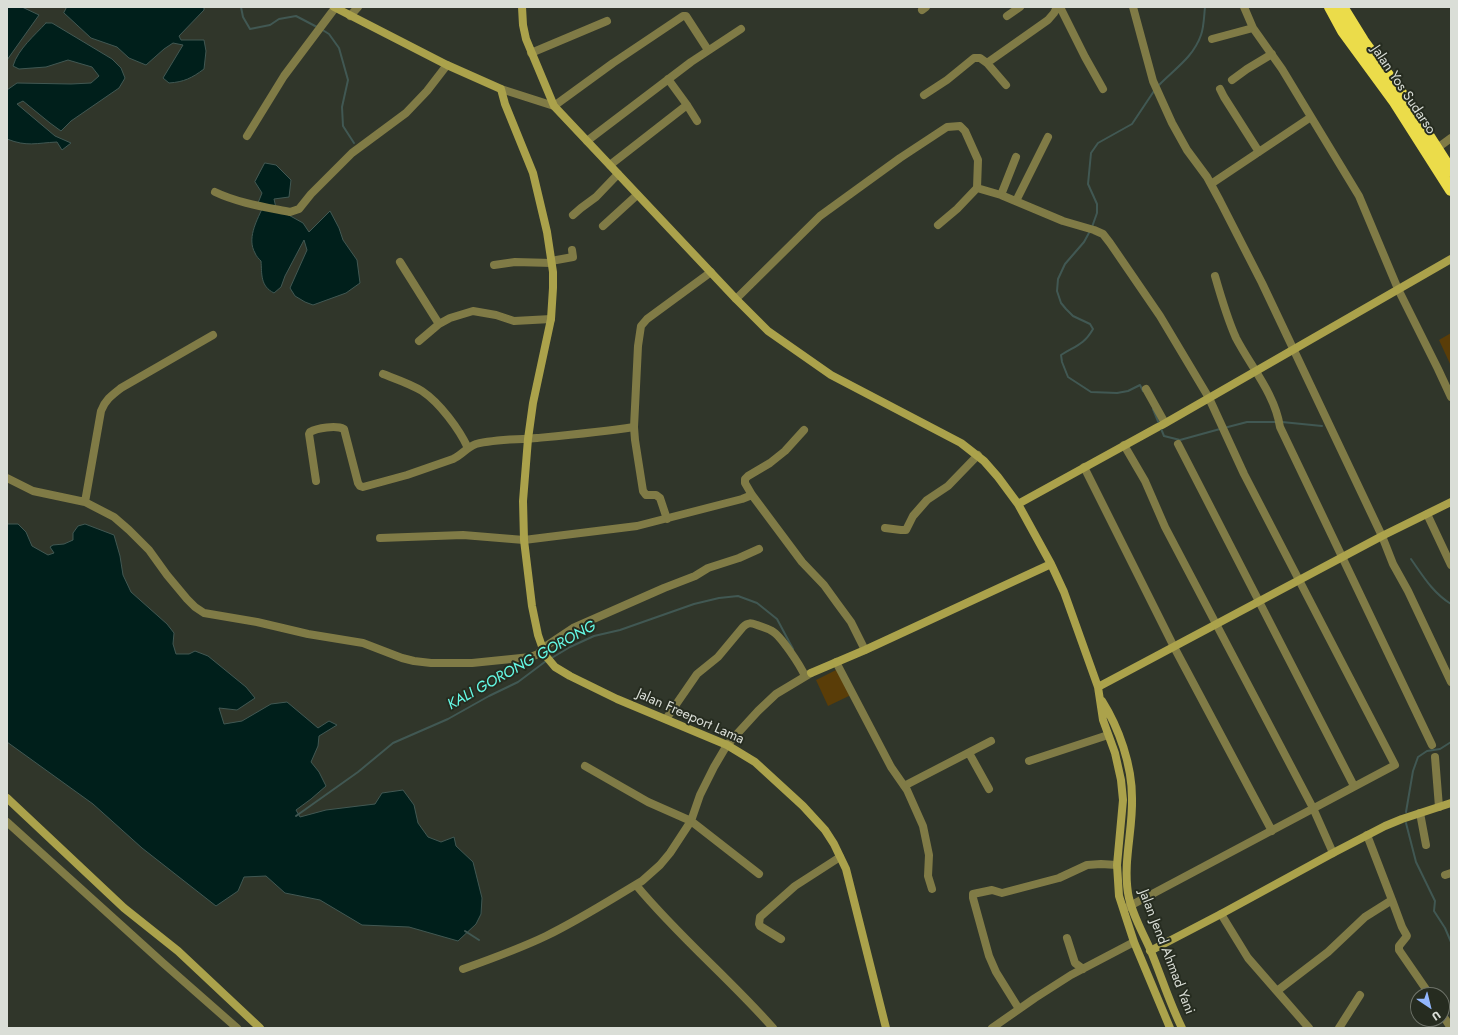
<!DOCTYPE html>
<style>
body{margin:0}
#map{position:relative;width:1458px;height:1035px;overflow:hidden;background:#30362a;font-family:Jost,sans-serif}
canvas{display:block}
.frame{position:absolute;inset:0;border:8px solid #daded7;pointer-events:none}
.north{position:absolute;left:1410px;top:987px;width:40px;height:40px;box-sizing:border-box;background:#262c20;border:1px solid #6e7369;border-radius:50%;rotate:145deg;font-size:11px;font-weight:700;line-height:16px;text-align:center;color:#daded7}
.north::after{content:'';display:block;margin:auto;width:14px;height:18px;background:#92b7fd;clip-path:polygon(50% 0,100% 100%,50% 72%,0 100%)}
</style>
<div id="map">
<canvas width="1458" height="1035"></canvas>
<div class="frame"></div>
<div class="north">U</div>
</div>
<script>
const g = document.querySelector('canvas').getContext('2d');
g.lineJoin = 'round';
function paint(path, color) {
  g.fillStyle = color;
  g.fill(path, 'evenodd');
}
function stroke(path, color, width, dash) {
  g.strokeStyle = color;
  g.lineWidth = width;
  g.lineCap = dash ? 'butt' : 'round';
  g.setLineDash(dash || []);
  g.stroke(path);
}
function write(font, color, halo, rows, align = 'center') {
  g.font = font + ' Jost,sans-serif';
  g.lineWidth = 4;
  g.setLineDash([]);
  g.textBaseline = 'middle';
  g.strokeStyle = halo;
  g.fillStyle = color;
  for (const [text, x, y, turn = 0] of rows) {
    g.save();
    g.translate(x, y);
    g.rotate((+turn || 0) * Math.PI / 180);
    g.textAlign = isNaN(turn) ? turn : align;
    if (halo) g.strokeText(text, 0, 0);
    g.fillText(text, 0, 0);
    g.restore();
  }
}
paint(new Path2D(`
 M1451 333V366L1439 340Z
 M836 670 851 695 828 706 816 680Z`), '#5a3d08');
const water = new Path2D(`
 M7 7H22L39 15 7 60Z
 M67 7H204V10L179 36 181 40H204L206 51 204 69C192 78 184 82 169 83L163 78 183 45 173 43 164 49 146 65 129 58 117 47 91 38 64 13Z
 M46 23H52L112 59 121 68 125 78 119 88 71 121 61 131 50 123 23 101 17 104 55 136 71 143 62 150 57 142C36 143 27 147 7 139V90L17 83 71 84 91 83 99 76 92 67 68 60 46 67 19 69 13 66C18 49 35 35 46 23Z
 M265 163 276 165 291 180 289 197 274 199 276 208 303 223 309 232 330 211 339 228 343 240 357 260 360 283 346 293 313 305 305 302 295 296 290 288 307 250 304 240 285 276 281 287 274 293C260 286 262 274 261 261 259 259 256 256 255 253 247 239 256 222 262 209L258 203 262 193 255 182Z
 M7 524H18L26 532 32 546 48 555 54 553 50 547 53 545 64 544 73 540V533L78 526 85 524 114 535 120 556 123 575 131 592 167 624 174 633 173 644 176 654H189L195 651 208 656 246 687 255 698 237 710 219 708 224 724 242 721 271 704 287 702 318 728 329 721 337 725 319 736 318 746 311 762 319 772 326 786 311 799 296 810 300 817 326 810 375 804 382 793 403 790 414 805 418 823 428 837 441 842 454 837 456 846 473 862 482 898 481 914 476 924 458 941 409 927 362 925 320 900 285 893 266 876 244 877 238 891 216 906 142 848 93 804 7 742Z`);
paint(water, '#001f1b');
stroke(water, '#415853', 1);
stroke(new Path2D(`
 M241 7 243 17 250 29 270 25 279 19 296 16 317 27
 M321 29 329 34 339 48 348 80 342 107 343 126 354 143
 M1158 86C1173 70 1193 58 1201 35 1204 27 1204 16 1205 7
 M1092 227 1097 213V204L1088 184 1091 153 1098 143 1132 124 1154 91
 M1090 231 1084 242 1065 264 1058 279 1057 291 1061 303 1066 309 1073 316 1090 324 1093 329C1084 345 1075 346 1061 355L1062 362 1068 377 1091 392 1117 393 1128 391 1140 385 1143 391
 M1153 409 1164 436 1180 440 1220 429
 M1282 422 1322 426
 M1224 428 1247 422H1277
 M1411 559C1423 576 1433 593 1451 604
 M550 659 570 647 594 636 620 630 694 604 719 598 738 596 757 603 777 619 793 649
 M1406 812 1413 771 1418 757 1427 751 1440 749 1451 742
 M296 816 358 772 393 743 448 719 489 696 518 682 546 661
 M1406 823 1416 862 1435 901 1434 911 1445 928 1451 942
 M465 931 479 940`), '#415853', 2);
stroke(new Path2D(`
 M1060 7 1085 57 1103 89
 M1133 7 1153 81 1172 123 1187 150 1207 177 1220 201 1262 283 1382 536 1393 564 1408 591 1451 682
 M1244 7 1253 28 1282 69 1359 196 1398 289 1438 369 1451 397
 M922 10 926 7
 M350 16 358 7
 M1007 16 1020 7
 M1212 39 1253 28
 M531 53 607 21
 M987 63 1006 85
 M668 79 687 105 697 121
 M1232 80 1247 69 1272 54
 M501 89 554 106 613 63 683 16H686L708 50
 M1220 89 1224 97 1259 152
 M924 95 947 80 974 58H980L987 63 1048 20 1054 13 1057 7
 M247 136 284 76 335 8
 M587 141 691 62 741 29
 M1436 149 1451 138
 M610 165 687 105
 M1211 184 1311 117
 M215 192C238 203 265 207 290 212L299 209 311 194 352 153 406 113 427 91 447 65
 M1001 195 1016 157
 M1016 201 1048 137
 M573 215 581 208 596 197 618 174
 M938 225 957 209 977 188
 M603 226 637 195
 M551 261 573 257 572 250
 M400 262 439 324
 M494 265 515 262 552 263
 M1215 276C1221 297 1227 318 1236 338 1251 367 1275 394 1280 427L1432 745
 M736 299 820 216 900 158 947 127 960 126 965 131 978 160 977 188 1001 195 1063 221 1094 230 1103 234 1110 243 1160 316 1209 398 1244 474 1395 765 1124 909
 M419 341 439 324 450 318 473 311 496 315 514 321 551 319
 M383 374C396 379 411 384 422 391 440 403 459 429 468 448
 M1146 389 1165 423
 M634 427 635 440 643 491 646 495H656L660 498 667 519
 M804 430 785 451 770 463 748 476 745 479V483L752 495 802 562 824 585 837 603 851 622 865 650
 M1178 444 1354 786
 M1124 445 1145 481 1165 527 1313 808 1333 853
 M1084 467 1174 647 1272 831
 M7 478 33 491 85 502 114 517 129 530 149 550 167 575 187 599 195 607 204 613 257 622 308 634 363 643 402 658 414 661 431 663H472L531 657 538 654 543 648 573 628 664 588 695 576 708 568 739 558 759 549
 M316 481 309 434 310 432C317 428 336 425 344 429L358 483 360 486 363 487 407 475 453 459C462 455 467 447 476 444 495 439 517 440 537 438 569 435 602 432 634 427L638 346 641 326 647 319 711 272
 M85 502 101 411C105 400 112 395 121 388L213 335
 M1427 514 1451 565
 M885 528 901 530H906L913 516 927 500 948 486 978 455
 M380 538 463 535 524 540 637 526 742 499 752 495
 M836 662 891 767 907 790 923 826 929 855 928 876 932 889
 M666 719 697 674 718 657 743 627C748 622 751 623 757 625 762 627 767 628 772 631 781 636 800 665 805 676
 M969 753 989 789
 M1435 757 1439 807
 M1029 761 1108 735
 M585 766 648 802 691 821 759 874
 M904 786 991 741
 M1420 813 1426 845
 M7 822 163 963 237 1028
 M1445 875 1451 873
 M636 885C678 936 729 978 773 1028
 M1392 900 1402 927 1407 936 1399 946V950L1430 995
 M1221 914 1248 958 1309 1028
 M1067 938 1075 963 1083 969
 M781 939 760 926 759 924 760 917 795 886 840 857
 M463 969C491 959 519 949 546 936 579 920 610 900 642 881L660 865 670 853 691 821 700 795 714 767 727 745 758 711 776 694 811 673
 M1277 991 1328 952 1365 917 1392 900 1367 835
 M1019 1009 996 972 989 956 973 898V894L992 890 1002 893 1059 878 1087 865 1101 864 1117 865
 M1442 1014 1451 1028
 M992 1028 1035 998 1071 975 1134 942
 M1339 1028 1360 995`), '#807b46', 8);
stroke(new Path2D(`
 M334 7 447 65 501 89 505 104 533 173 547 232 553 272V288L551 319 533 403 528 439 523 501 524 540 532 606 538 635 545 655 555 667 570 676 617 699 727 745 755 762 803 806 825 830 834 844 846 869 886 1028
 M522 7 523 25 526 39 554 106 736 299 768 331 831 375 961 443 984 461 998 477 1018 504 1051 564 1064 592 1098 687 1103 720 1115 753 1121 780 1123 800 1117 865 1119 896 1134 942 1170 1028
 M1162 425 1451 259
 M1018 504 1158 427
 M811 673 865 650 1051 564
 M1098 687 1382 536 1451 502
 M1102 701C1119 728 1132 765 1132 798 1133 830 1123 861 1128 893 1131 912 1142 931 1150 949 1161 975 1169 1002 1182 1028
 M7 798 124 908 178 951 260 1028
 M1150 951 1221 914 1333 853 1385 826 1402 819 1451 803`), '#aba24b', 8);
stroke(new Path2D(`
 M1330 7 1343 31 1395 102 1451 190
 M1342 7 1363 41 1401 93 1451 171`), '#ebdc4a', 12);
write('14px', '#daded7', '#262c20', [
 ["Jalan Yos Sudarso",1403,90,56],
 ["Jalan Freeport Lama",690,717,24],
 ["Jalan Jend Ahmad Yani",1166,952,69]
]);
write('italic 15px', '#65fbe7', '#262c20', [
 ["KALI GORONG GORONG",522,666,-29]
]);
</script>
